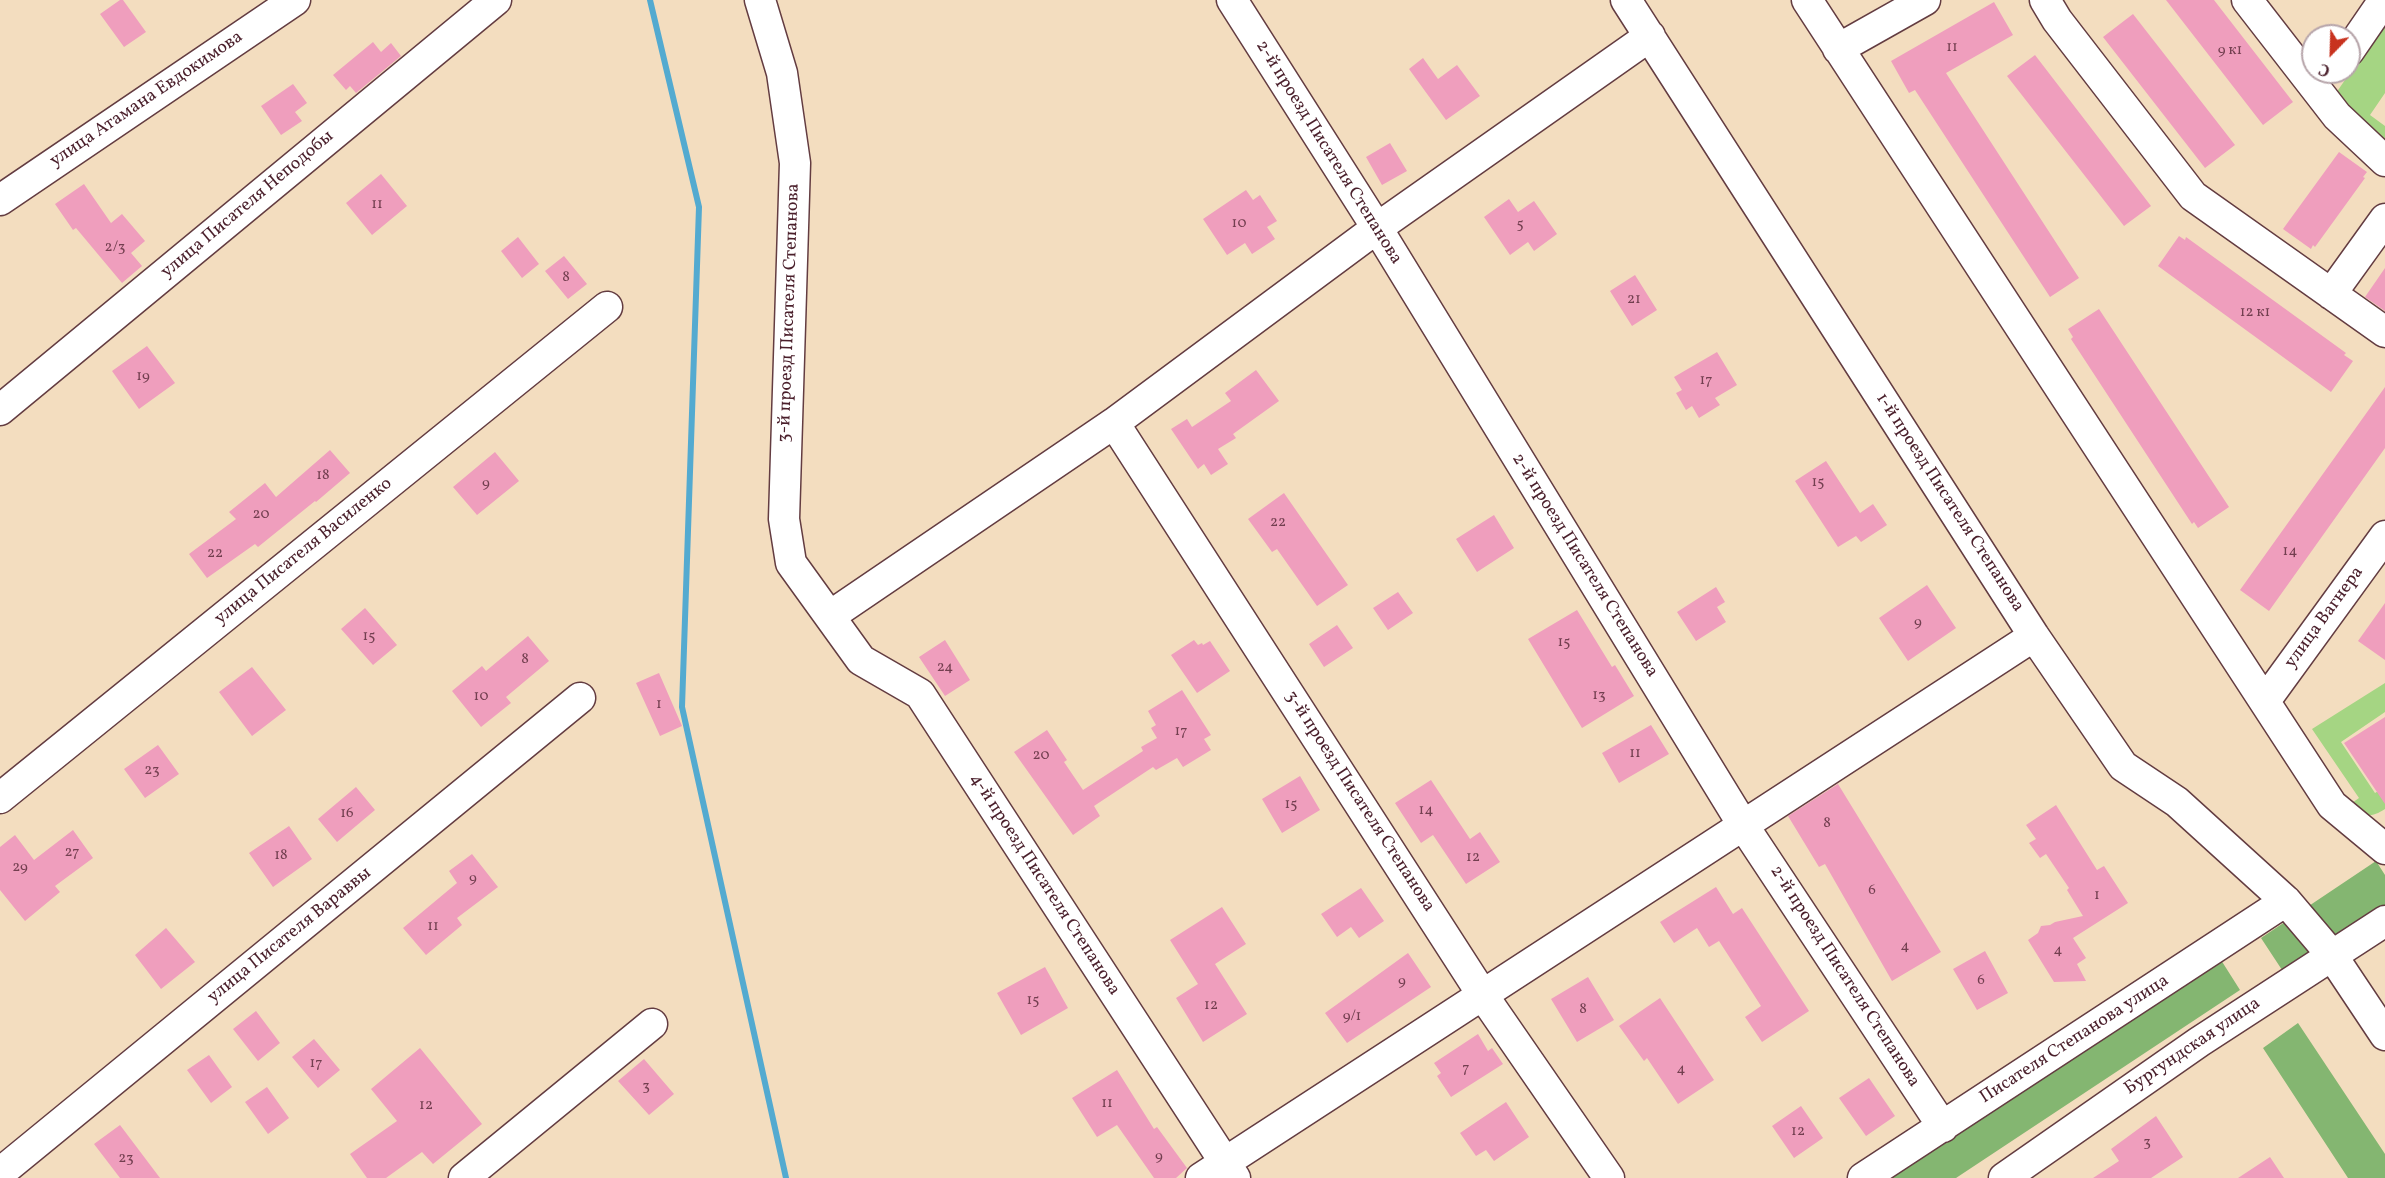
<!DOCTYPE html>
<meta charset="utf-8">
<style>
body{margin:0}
#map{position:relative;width:2385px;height:1178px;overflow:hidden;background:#f3ddbf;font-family:Vollkorn,serif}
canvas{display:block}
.north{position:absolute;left:2301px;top:24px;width:60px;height:60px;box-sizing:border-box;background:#fff;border:2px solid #b7a5aa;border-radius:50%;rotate:203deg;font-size:16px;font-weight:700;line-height:24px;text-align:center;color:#4a1f2b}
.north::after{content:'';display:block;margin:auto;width:21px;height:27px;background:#c8321e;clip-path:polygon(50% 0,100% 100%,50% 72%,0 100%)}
</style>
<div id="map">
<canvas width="2385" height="1178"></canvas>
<div class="north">С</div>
</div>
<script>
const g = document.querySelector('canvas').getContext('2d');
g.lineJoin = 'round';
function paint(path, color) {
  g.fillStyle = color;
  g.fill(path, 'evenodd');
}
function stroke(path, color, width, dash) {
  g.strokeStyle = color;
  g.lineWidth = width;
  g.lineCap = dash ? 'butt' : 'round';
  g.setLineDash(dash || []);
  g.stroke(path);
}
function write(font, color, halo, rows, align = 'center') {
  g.font = font + ' Vollkorn,serif';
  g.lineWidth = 6;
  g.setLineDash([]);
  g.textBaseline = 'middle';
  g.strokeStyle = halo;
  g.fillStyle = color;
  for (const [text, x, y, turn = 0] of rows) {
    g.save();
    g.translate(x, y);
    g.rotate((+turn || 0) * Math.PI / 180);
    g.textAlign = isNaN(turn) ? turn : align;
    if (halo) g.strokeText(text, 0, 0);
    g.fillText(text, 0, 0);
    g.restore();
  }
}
paint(new Path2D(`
 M2385 22V93L2370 115 2385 126V151L2336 93Z
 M2385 683V712L2341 742 2375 793 2385 787V809C2370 819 2361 816 2346 807L2359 798 2312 729Z`), '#a5d583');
paint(new Path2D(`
 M2376 861 2385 875V909L2286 976 2261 938Z
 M2221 960 2240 990 1956 1178H1888Z
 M2298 1023 2385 1154V1178H2348L2263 1048Z`), '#84b671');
stroke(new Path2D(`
 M650 0 699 207 682 707 786 1178`), '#53aad0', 6);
paint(new Path2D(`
 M120 0H123L146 32 124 47 100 14Z
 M2166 0H2214L2293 102 2263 125Z
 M1994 2 2013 35 1946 73 2079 278 2050 297 1915 90 1909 93 1891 61Z
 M2133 14 2235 145 2205 168 2103 37Z
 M373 42 381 52 391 43 401 56 356 93 350 86 346 90 333 75Z
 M2035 55 2151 206 2124 226 2007 76Z
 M1423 58 1438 79 1457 65 1480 96 1446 120 1409 69Z
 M293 84 307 103 295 112 302 121 281 135 261 106Z
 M1390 143 1407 171 1382 185 1366 157Z
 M2339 152 2367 172 2363 177 2365 178 2315 247 2313 245 2311 249 2283 229Z
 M381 174 407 206 372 235 346 203Z
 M84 184 111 223 122 214 145 241 131 253 142 266 122 283 76 228 73 230 55 204Z
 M1246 190 1253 200 1260 195 1277 221 1267 227 1275 239 1252 254 1245 243 1227 255 1203 219Z
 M1509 199 1518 212 1534 201 1557 234 1534 251 1528 242 1510 255 1484 217Z
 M2179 236 2185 240 2186 237 2346 353 2344 355 2353 361 2331 392 2158 266Z
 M518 237 539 264 522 278 501 251Z
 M564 256 587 284 568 299 545 271Z
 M2385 268V311L2365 297Z
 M1635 275 1657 310 1632 326 1610 291Z
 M2099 309 2229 507 2198 528 2194 522 2192 524 2071 339 2073 337 2068 329Z
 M147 346 175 383 139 409 112 371Z
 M1717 352 1737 385 1715 398 1720 405 1699 418 1692 406 1686 410 1676 393 1682 390 1674 377Z
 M1256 370 1279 401 1233 434 1236 438 1218 449 1228 464 1211 475 1204 464 1198 469 1171 429 1187 419 1192 427 1231 401 1225 393Z
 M2385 387V448L2269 611 2240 590Z
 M330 450 350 473 316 502 315 501 258 547 255 544 207 578 189 554 236 519 229 512 265 483 276 497Z
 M495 452 519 481 477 515 453 487Z
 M1826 461 1860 513 1873 504 1887 525 1861 542 1856 536 1838 547 1795 481Z
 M1284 493 1348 585 1317 606 1277 549 1272 552 1248 519Z
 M1494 515 1514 548 1477 572 1456 539Z
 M1927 585 1956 628 1908 661 1879 618Z
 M1716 587 1725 602 1717 607 1726 622 1696 641 1677 612Z
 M1398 592 1413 613 1388 630 1373 608Z
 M2385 603V660L2358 641Z
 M365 608 397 645 373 665 341 629Z
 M1577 610 1612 667 1615 665 1634 696 1582 728 1528 639Z
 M1337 625 1353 648 1324 667 1309 644Z
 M528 636 549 661 506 697 511 703 481 727 452 691 482 666 486 671Z
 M945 640 970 680 945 696 919 657Z
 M1194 640 1198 645 1202 643 1203 645 1210 641 1230 671 1197 693 1171 655Z
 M252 667 286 710 252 736 219 692Z
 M659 673 682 726 660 736 636 683Z
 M1182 690 1211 735 1204 739 1211 750 1183 767 1177 758 1156 770 1153 767 1094 806 1100 816 1073 835 1014 752 1047 730 1067 760 1064 762 1083 790 1143 751 1141 747 1157 738 1151 728 1156 725 1148 711Z
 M2385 717V804L2344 743Z
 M1651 725 1669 754 1619 783 1602 753Z
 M158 745 179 774 145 798 124 769Z
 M1300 776 1320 810 1282 833 1262 799Z
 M1431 780 1470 839 1480 832 1500 862 1466 884 1433 835 1421 843 1395 803Z
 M1838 784 1941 952 1892 981 1825 864 1819 867 1788 816Z
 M356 787 375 810 337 842 318 819Z
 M2056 805 2097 870 2104 866 2128 903 2073 938 2086 958 2077 964 2086 981 2054 982 2028 940 2038 933 2041 926 2050 925 2055 922 2083 916 2067 890 2069 888 2046 854 2040 858 2029 843 2036 839 2026 825Z
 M289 826 312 859 273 887 249 853Z
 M73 830 93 858 55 886 60 892 25 921 0 890V847L15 835 34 860Z
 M472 854 498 887 457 918 462 925 426 955 403 928 457 883 449 871Z
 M1716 887 1733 914 1742 908 1809 1011 1762 1042 1745 1017 1761 1006 1719 941 1709 947 1697 928 1674 943 1660 922Z
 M1361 888 1384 921 1359 938 1351 927 1337 937 1321 914Z
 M1222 907 1246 944 1215 964 1247 1014 1203 1042 1176 998 1198 984 1170 940Z
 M166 928 195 962 161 989 135 955Z
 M1985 951 2008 993 1977 1010 1953 969Z
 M1408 953 1431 987 1347 1043 1325 1013Z
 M1045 967 1068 1008 1021 1035 997 993Z
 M1588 977 1614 1020 1577 1042 1551 999Z
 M1660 998 1714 1080 1678 1104 1647 1058 1644 1061 1619 1026Z
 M256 1011 280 1043 258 1061 233 1029Z
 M1478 1034 1488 1051 1492 1048 1503 1064 1451 1097 1437 1076 1441 1073 1434 1063Z
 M314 1039 340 1070 318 1088 292 1057Z
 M420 1048 482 1124 433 1164 422 1152 386 1178H367L350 1154 397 1121 371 1089Z
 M209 1055 232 1087 211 1103 187 1070Z
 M644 1059 674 1094 649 1115 618 1081Z
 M1117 1070 1154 1129 1157 1127 1187 1168 1176 1178H1154L1117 1125 1097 1137 1072 1098Z
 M1869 1078 1895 1116 1866 1136 1839 1098Z
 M267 1087 289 1118 268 1134 245 1102Z
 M1506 1102 1529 1137 1494 1161 1486 1150 1476 1156 1460 1133Z
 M1801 1106 1823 1138 1794 1158 1772 1126Z
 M2156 1116 2183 1157 2151 1178H2093L2119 1161 2111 1149Z
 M120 1125 160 1178H120L94 1144Z
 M2270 1157 2284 1178H2238Z`), '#ef9ebd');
const minor = new Path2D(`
 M760 0 782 73 795 163 784 519 791 563 861 660 920 694 1235 1178
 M1232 0 1377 228 1743 825 1943 1127
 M1626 0 2034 636 2123 766 2177 802 2286 901 2331 954 2385 1035
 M1807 0 2332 805 2385 849
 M2045 0 2057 20 2193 196 2385 332
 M2247 0 2337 116 2385 161
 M1838 49 1925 0
 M2349 51 2384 0
 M0 200 295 0
 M2331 294 2385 219
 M0 410 496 0
 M1114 423 1482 994 1609 1178
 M830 616 1114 423 1377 228 1650 36
 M2265 701 2385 536
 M0 798 607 307
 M0 1173 580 698
 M464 1178 652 1024
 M1201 1178 2034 636
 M1863 1178 2286 901
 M2004 1178 2199 1042 2385 921`);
stroke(minor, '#633c41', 33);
stroke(minor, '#fff', 30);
write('15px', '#733f50', null, [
 ["11",1952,48],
 ["9 к1",2230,51],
 ["11",377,205],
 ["10",1239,224],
 ["5",1520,225],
 ["2/3",115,248],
 ["8",566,278],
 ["21",1634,300],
 ["12 к1",2255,313],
 ["19",143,377],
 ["17",1706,381],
 ["18",323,476],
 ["15",1818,483],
 ["9",486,484],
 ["20",261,515],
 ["22",1278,523],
 ["14",2290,552],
 ["22",215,554],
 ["9",1918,623],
 ["15",369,637],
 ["15",1564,643],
 ["8",525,660],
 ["24",945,668],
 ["13",1599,696],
 ["10",481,697],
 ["1",659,705],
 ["17",1181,732],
 ["11",1635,754],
 ["20",1041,756],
 ["23",152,771],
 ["15",1291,805],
 ["14",1426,811],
 ["16",347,814],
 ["8",1827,824],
 ["27",72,853],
 ["18",281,856],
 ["12",1473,858],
 ["29",20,868],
 ["9",473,879],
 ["6",1872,891],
 ["1",2097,896],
 ["11",433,927],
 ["4",1905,947],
 ["4",2058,951],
 ["6",1981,981],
 ["9",1402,982],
 ["15",1033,1001],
 ["12",1211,1006],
 ["8",1583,1010],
 ["9/1",1352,1017],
 ["17",316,1064],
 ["7",1466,1069],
 ["4",1681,1070],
 ["3",646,1087],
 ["11",1107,1104],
 ["12",426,1106],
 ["12",1798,1132],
 ["3",2147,1143],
 ["9",1159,1157],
 ["23",126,1159]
]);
write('18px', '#4a1f2b', '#fff', [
 ["улица Атамана Евдокимова",147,100,-34],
 ["2-й проезд Писателя Степанова",1328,153,58],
 ["улица Писателя Неподобы",248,205,-40],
 ["3-й проезд Писателя Степанова",790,313,-88],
 ["1-й проезд Писателя Степанова",1949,503,57],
 ["улица Писателя Василенко",304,552,-39],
 ["2-й проезд Писателя Степанова",1584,566,58],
 ["улица Вагнера",2325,618,-54],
 ["3-й проезд Писателя Степанова",1359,802,57],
 ["4-й проезд Писателя Степанова",1044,885,57],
 ["улица Писателя Вараввы",290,936,-39],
 ["2-й проезд Писателя Степанова",1844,977,57],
 ["Писателя Степанова улица",2075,1040,-33],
 ["Бургундская улица",2193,1047,-34]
]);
</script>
